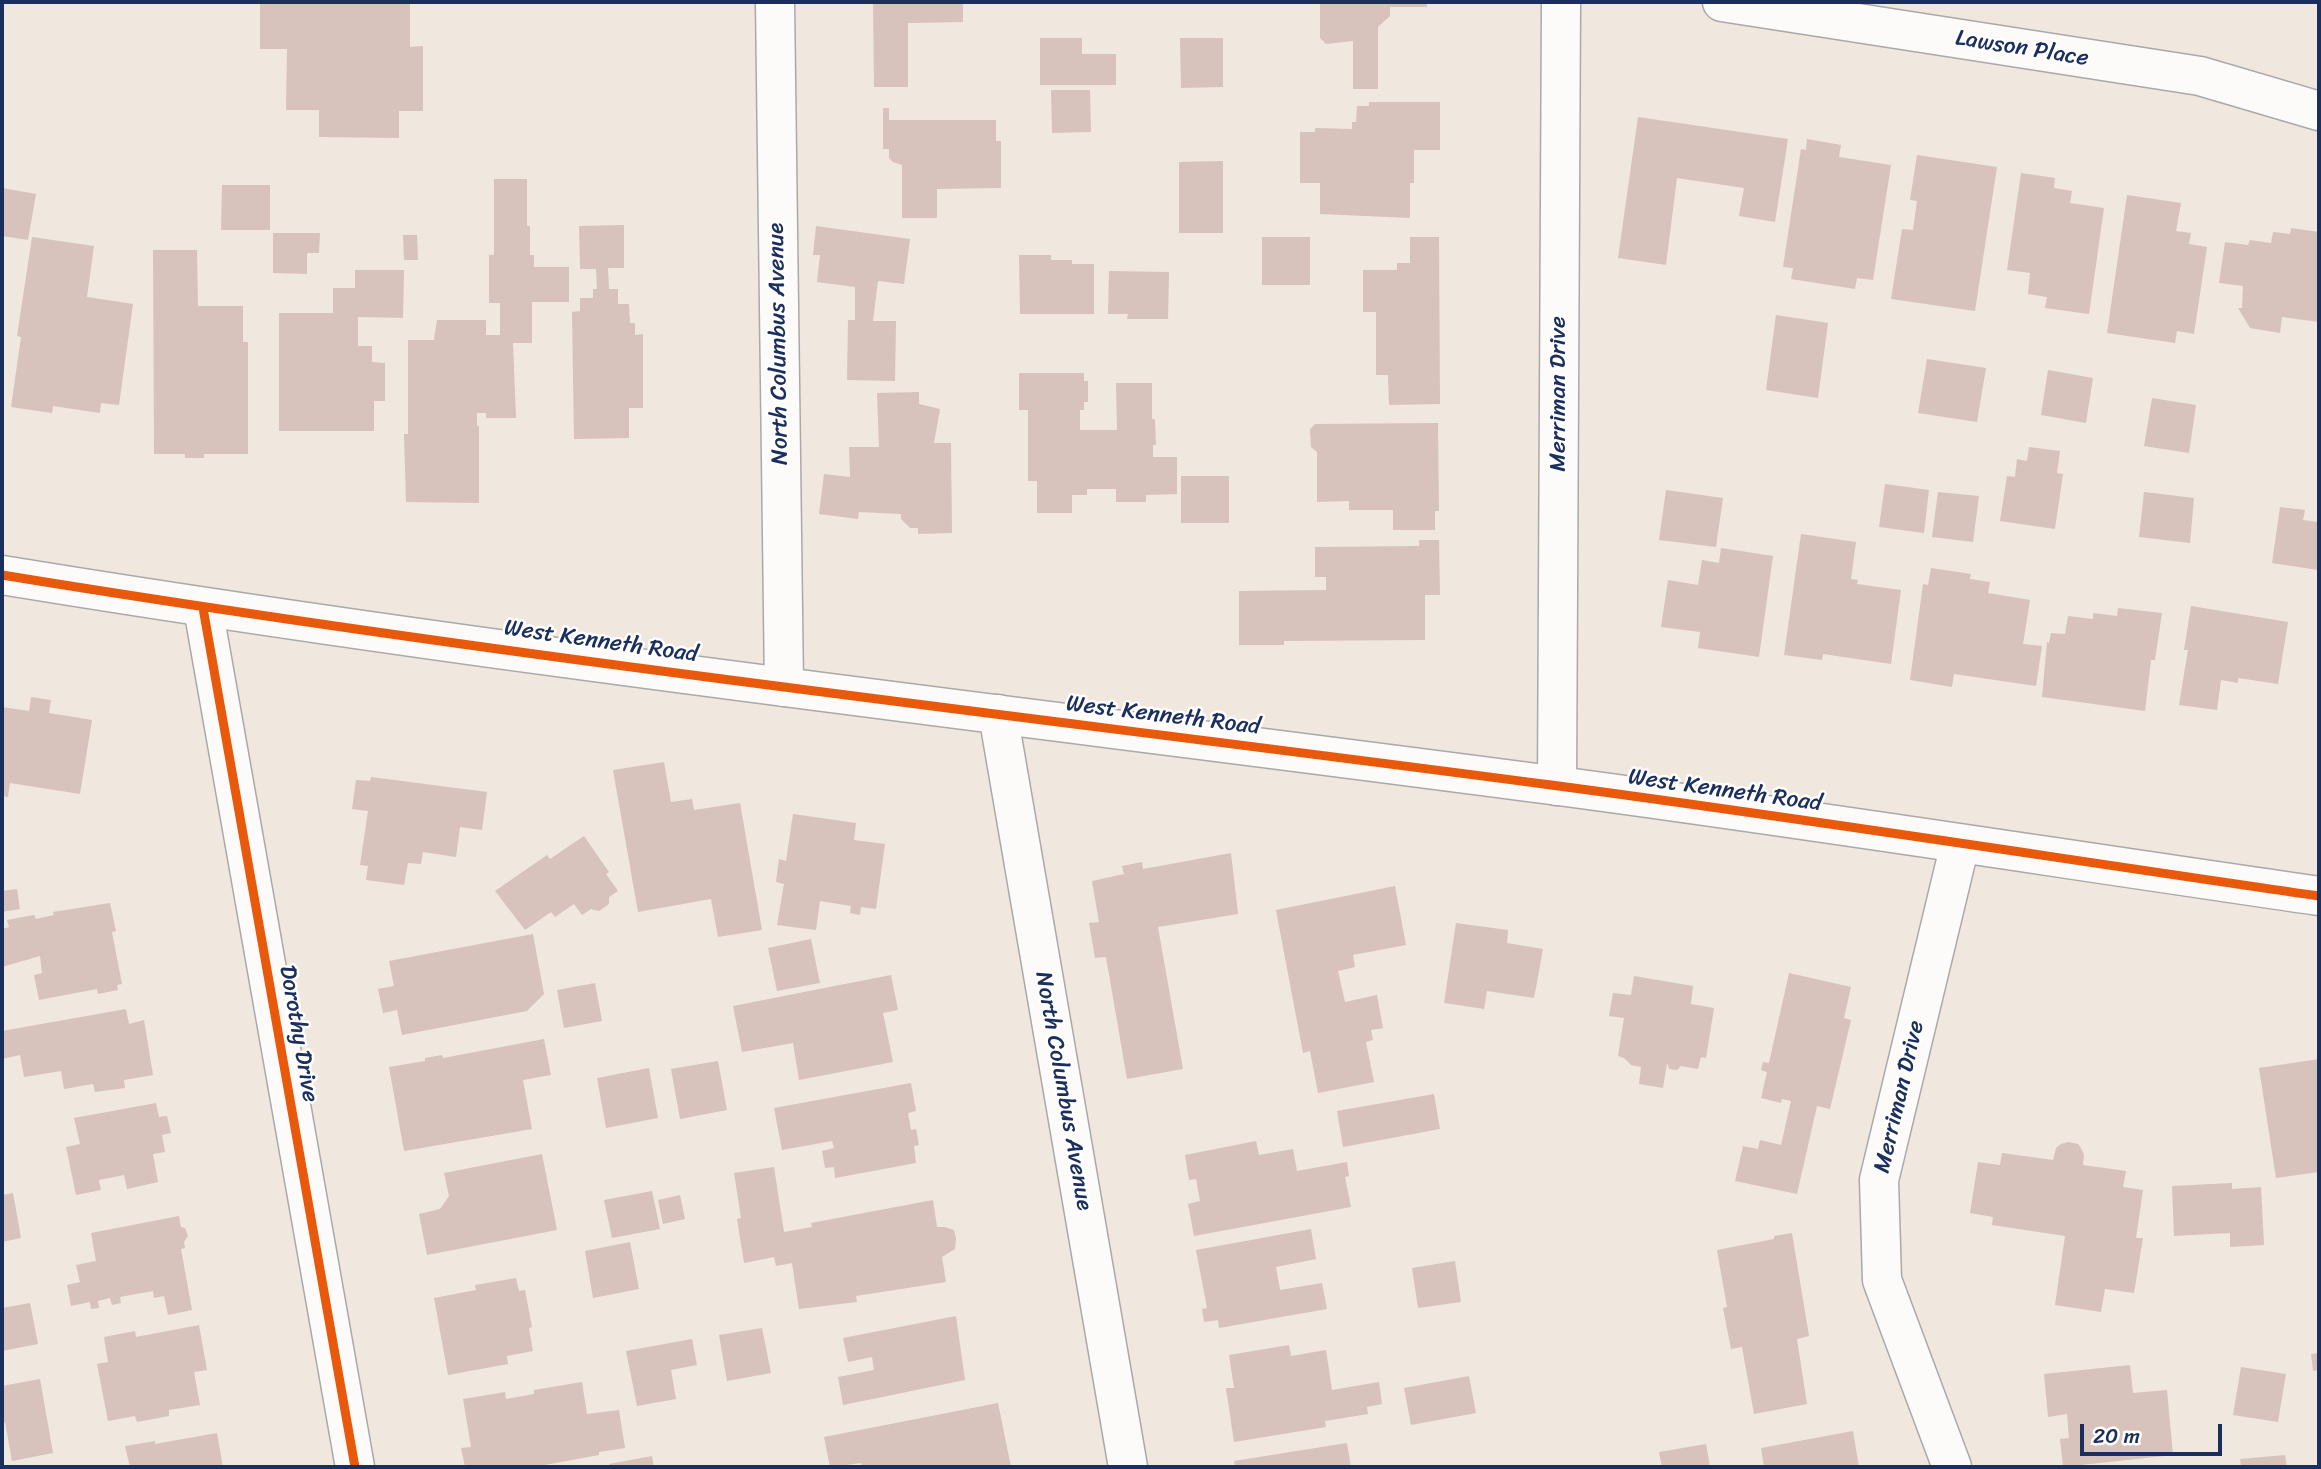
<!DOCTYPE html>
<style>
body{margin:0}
#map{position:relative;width:2321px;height:1469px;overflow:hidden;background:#f0e7de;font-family:Sriracha,sans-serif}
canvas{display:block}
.frame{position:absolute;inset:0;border:4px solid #1b2f5e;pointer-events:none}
.scale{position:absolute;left:2080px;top:1424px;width:142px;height:32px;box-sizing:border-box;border:4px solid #1b2f5e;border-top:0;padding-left:9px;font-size:21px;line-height:24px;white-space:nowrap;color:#1b2f5e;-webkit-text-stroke:5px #fff;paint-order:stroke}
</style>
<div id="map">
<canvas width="2321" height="1469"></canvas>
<div class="frame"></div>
<div class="scale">20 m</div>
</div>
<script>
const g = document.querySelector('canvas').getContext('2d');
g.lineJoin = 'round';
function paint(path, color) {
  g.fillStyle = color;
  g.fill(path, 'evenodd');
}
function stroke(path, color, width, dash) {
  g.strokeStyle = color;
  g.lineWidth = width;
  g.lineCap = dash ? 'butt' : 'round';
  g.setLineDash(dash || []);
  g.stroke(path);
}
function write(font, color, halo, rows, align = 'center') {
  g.font = font + ' Sriracha,sans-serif';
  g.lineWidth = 5;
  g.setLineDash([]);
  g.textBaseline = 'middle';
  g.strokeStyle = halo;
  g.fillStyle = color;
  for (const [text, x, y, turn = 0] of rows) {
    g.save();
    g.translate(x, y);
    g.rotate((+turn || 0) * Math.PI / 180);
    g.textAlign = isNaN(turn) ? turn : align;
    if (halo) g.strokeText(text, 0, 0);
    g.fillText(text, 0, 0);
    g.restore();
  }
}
paint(new Path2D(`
 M260 2H410V47L423 46V111H399V138L319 137V110H286L287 49H260Z
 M873 2H963V22L908 23V87H874Z
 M1320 2H1427V7H1390V16L1378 27V89H1353V41L1326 44 1320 38Z
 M1040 38H1082V54H1116V85H1040Z
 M1180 38H1223V87L1181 88Z
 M1051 90H1090L1091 132 1052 133Z
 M1369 102H1440V150H1414V183H1410V218L1320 214V183H1300V132H1315V128L1352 129V122H1356L1357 106H1369Z
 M883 108H889V120H996V141H1001V188L937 189V218H902V165L893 162 889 158V149H883Z
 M1638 117 1788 139 1775 222 1739 216 1744 188 1677 178 1666 265 1618 258Z
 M1807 139 1841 145 1839 157 1891 165 1873 280 1857 278 1855 289 1791 279 1793 268 1783 267 1801 149 1806 150Z
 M1917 155 1997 167 1975 311 1891 299 1902 229 1913 230 1917 201 1910 200Z
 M1223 161V233H1179V162Z
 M2021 173 2055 178 2054 188 2072 191 2070 203 2104 208 2089 314 2045 308 2047 297 2028 294 2030 273 2007 270Z
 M494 179H527V226H530V255H534V267H569V302H532V343H513L516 418H486V413H477V426H479V503L406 502 404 434H408V340H434L437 320H486V335H500V303H489V255H494Z
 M222 185H270V230H221Z
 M2 188 36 194 28 240 2 236Z
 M2127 195 2181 203 2176 231 2191 233 2189 244 2207 247 2194 334 2177 331 2175 343 2107 333Z
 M624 225V268H608L609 289H618V304H629L630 323H635V335L643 334V408H629V438L574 439 572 312 580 311V298H593V289H597L596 269H580L579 226Z
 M816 226 910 239 904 284 878 281 873 321H896L895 381 847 380 848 320H855V287L817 282 820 255H813Z
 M2291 228 2319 232V322L2282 317 2280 333 2250 328 2238 308H2242L2243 286 2219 283 2225 242 2248 245 2250 240 2271 243 2273 232 2290 234Z
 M273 233H320L319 253H307V274L273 273Z
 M403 235H417L418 260H404Z
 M32 237 94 246 87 297 133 304 119 405 101 403 100 413 53 406 52 413 11 407 21 337 17 336Z
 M1262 237H1310V285H1262Z
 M1410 237H1439L1440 404 1389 405 1388 375H1376V312H1363V270H1397V263H1410Z
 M153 250H197L198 306H243V342H248V454H204V458H185V454H154Z
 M1019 255H1051V260H1072V264H1094V314H1020Z
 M355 270H404L403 318 358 317V346H372V362L385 363V401H374V431H279V313H333V288H355Z
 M1109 271 1169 272 1168 319H1127L1128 314H1108Z
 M1776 315 1828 323 1818 398 1766 390Z
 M1927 359 1986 368 1977 422 1918 413Z
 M2048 370 2093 378 2086 423 2041 415Z
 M1019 373H1084V381H1088V402H1084V410H1080V430H1117L1116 383H1152V419H1155L1156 445H1153V457H1177V494L1146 495V502H1116V489H1087V495H1072V513H1037V481H1028V410H1019Z
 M919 392V404L940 409 934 443H951L952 533 918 534V528H910L901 519V514L859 512 858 519 819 514 824 474 850 477 849 447H879L877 393Z
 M2152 398 2196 405 2189 453 2144 446Z
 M1438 423 1439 511H1435V530H1393V510H1349V501L1317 502V452L1311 447 1310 429 1315 424Z
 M2029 447 2060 451 2057 473 2063 474 2055 529 2000 521 2007 476 2015 477 2017 459 2027 461Z
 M1181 476H1229V523H1181Z
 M1885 484 1929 490 1924 533 1879 527Z
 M1666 490 1723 498 1716 547 1659 540Z
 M1938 492 1979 496 1973 542 1932 537Z
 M2144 492 2194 498 2190 543 2139 537Z
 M2280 507 2305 510 2303 520 2319 522 2318 570 2272 563Z
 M1801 534 1856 542 1851 579 1858 580 1857 584 1901 590 1891 664 1823 654 1822 660 1784 655Z
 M1419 540H1439L1440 595H1425V640L1284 641V645H1239V591L1326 590V577H1315V547L1419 546Z
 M1721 548 1773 556 1759 657 1698 648 1700 632 1661 627 1668 580 1698 585 1702 560 1719 563Z
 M1931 568 1971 574 1970 579 1990 582 1988 593 2030 600 2023 644 2042 646 2036 686 1954 674 1952 687 1910 680 1923 584 1928 585Z
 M2191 606 2288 622 2278 684 2238 678V683L2221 680 2217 710 2179 705 2188 650H2184Z
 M2118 608 2162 613 2155 660H2151L2145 711 2042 697 2047 642 2049 643 2051 633 2065 634 2068 616 2093 619V613L2117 616Z
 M31 697 51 700 49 713 92 720 80 794 10 783 8 797 2 796V707L29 711Z
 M664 762 671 802 692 799 694 810 740 803 762 930 718 937 711 899 638 912 613 770Z
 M371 777 487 792 482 830 460 827 456 857 423 852 421 864 408 863 404 885 366 880 368 866 360 865 368 811 352 809 356 780 370 781Z
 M793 814 856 823 854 840 885 844 876 909 861 907 860 915 850 913 851 906 820 901 816 930 777 925 784 884 776 882 779 859 786 861Z
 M584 836 609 872 606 874 618 891 609 897V904L599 911 591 909 582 915 574 904 555 917 551 912 525 930 495 891 547 855 550 859Z
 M1231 853 1238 914 1158 927 1183 1069 1127 1079 1106 957 1095 958 1089 923 1099 922 1092 881 1124 874 1122 866 1142 862 1143 869Z
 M1395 886 1406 945 1353 955 1355 967 1338 971 1345 1002 1377 995 1383 1028 1371 1030 1373 1040 1366 1042 1374 1082 1318 1093 1310 1051 1303 1053 1276 910Z
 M17 889 20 909 2 912V891Z
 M110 903 116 931 112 932 122 984 117 985 118 990 98 994 97 989 39 1000 34 975 42 973 40 956 2 967V929L9 927 7 920 34 915 36 919 54 915 53 912Z
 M1456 923 1508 930 1507 943 1543 949 1534 998 1487 991 1484 1009 1444 1003Z
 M533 934 544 994 527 1011 402 1035 397 1010 383 1013 378 989 394 986 389 961Z
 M811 939 820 983 777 991 768 948Z
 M1789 973 1851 987 1844 1018 1851 1020 1830 1109 1817 1106 1797 1194 1735 1181 1743 1146 1758 1149 1760 1140 1781 1145 1791 1101 1782 1099 1781 1103 1761 1098 1767 1072 1761 1070 1763 1062 1769 1063Z
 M891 975 898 1010 883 1013 893 1062 799 1080 793 1043 742 1052 733 1006Z
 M1634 976 1693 986 1691 1004 1714 1008 1706 1058 1701 1057 1698 1069 1681 1066 1677 1070 1669 1069 1667 1063 1663 1088 1639 1084 1641 1067 1631 1065 1624 1058 1618 1056 1624 1018 1609 1016 1613 993 1631 995Z
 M595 983 602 1021 564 1028 557 990Z
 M126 1009 129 1024 144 1020 153 1075 124 1080 125 1088 95 1092 93 1084 64 1089 61 1071 24 1077 20 1055 2 1059V1031Z
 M544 1039 551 1075 523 1080 532 1129 404 1151 389 1067 425 1061V1058L442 1055 443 1058Z
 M2319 1059V1172L2276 1178 2259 1068Z
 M718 1061 727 1110 680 1119 671 1069Z
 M649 1068 658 1118 606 1128 597 1078Z
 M911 1083 916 1111 908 1113 911 1130 916 1129 919 1145 914 1146 916 1163 835 1178 834 1167 825 1168 822 1151 834 1148 832 1141 782 1150 774 1108Z
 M1434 1094 1440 1129 1343 1147 1337 1111Z
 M156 1103 159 1117 167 1116 171 1133 162 1135 165 1152 153 1154 158 1182 127 1189 124 1175 99 1180 101 1190 76 1195 66 1147 80 1144 74 1118Z
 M1256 1141 1259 1155 1293 1149 1297 1171 1347 1162 1349 1176 1345 1177 1351 1207 1194 1236 1188 1204 1200 1201 1196 1179 1189 1180 1185 1155Z
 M2068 1142 2078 1144 2081 1148 2084 1155 2083 1165 2126 1171 2123 1187 2143 1190 2136 1238H2143L2134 1293 2105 1289 2101 1312 2055 1305 2065 1236 1992 1225 1993 1217 1970 1213 1978 1162 2000 1165 2002 1153 2053 1160 2056 1148 2061 1144Z
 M542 1154 557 1230 427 1255 419 1214 440 1209 449 1196 444 1173Z
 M774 1167 784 1232 812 1227 811 1223 933 1200 937 1227H944L954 1230 956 1239 955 1249 942 1257 946 1282 856 1296 857 1302 799 1309 792 1263 776 1266 774 1257 744 1263 737 1219 741 1218 734 1173Z
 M2232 1183V1189L2261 1187 2264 1245 2230 1247V1233L2174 1236 2172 1186Z
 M652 1191 660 1229 612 1238 604 1200Z
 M13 1193 21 1238 2 1242V1195Z
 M680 1195 685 1219 663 1224 658 1200Z
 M179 1216 181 1227 185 1228 188 1236 184 1242 185 1248 181 1249 192 1310 168 1315 164 1296 154 1298 153 1291 120 1297 121 1303 112 1305 110 1298 98 1301 99 1308 91 1309 90 1302 71 1306 67 1285 80 1282 76 1265 96 1261 91 1233Z
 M1311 1229 1316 1259 1276 1267 1280 1290 1322 1283 1327 1309 1219 1328 1218 1320 1204 1322 1202 1309 1207 1308 1196 1250Z
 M1792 1233 1809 1336 1797 1339 1807 1404 1754 1414 1742 1347 1731 1349 1723 1308 1727 1307 1717 1250 1774 1239V1236Z
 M630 1242 639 1289 593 1298 585 1251Z
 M1455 1261 1461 1302 1418 1308 1412 1268Z
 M516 1278 519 1291 525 1290 532 1327 529 1328 533 1351 507 1356 508 1364 448 1375 434 1298 476 1290 475 1285Z
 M30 1303 38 1344 2 1351V1308Z
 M956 1316 965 1380 843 1405 838 1377 874 1370 872 1357 848 1362 843 1338Z
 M199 1325 207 1370 194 1372 200 1405 169 1410V1416L137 1422 135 1416 108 1421 97 1364 108 1362 104 1337 135 1331 136 1337Z
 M762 1328 771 1373 727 1381 719 1335Z
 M692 1339 697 1365 671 1370 676 1399 637 1406 626 1351Z
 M1289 1345 1291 1356 1326 1350 1332 1390 1379 1382 1382 1404 1367 1407 1368 1414 1325 1421 1326 1427 1234 1442 1226 1388H1234L1229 1355Z
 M2319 1353V1370L2313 1371 2311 1354Z
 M2130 1365 2133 1393 2167 1390 2173 1455 2063 1467 2060 1439 2069 1438 2067 1414 2048 1417 2044 1374Z
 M2241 1367 2286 1374 2278 1422 2233 1415Z
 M1469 1376 1476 1413 1411 1425 1404 1388Z
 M40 1379 53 1453 12 1461 5 1422 2 1423V1386Z
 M582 1382 587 1414 619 1410 625 1448 599 1452V1455L534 1467H465L461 1448 471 1447 463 1399 505 1392 506 1399 534 1394V1390Z
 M998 1403 1011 1467H862L861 1463 830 1467 824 1437Z
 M1853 1431 1859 1467H1764L1761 1448Z
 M217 1433 223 1467H130L125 1446 155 1441V1444Z
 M1347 1443 1351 1467H1235L1234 1461Z
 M1706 1444 1710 1467H1662L1659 1452Z
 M2285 1455 2287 1467H2241L2240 1459Z
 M652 1456 654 1467H610L609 1464Z`), '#d7c2bc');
const minor = new Path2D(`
 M775 2 784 687
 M1722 2 2200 76 2319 111
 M203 608 355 1467
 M998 714 1128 1467
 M1557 786 1561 2
 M1952 1467 1882 1280 1879 1180 1960 844`);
const tertiary = new Path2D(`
 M2 575C516 659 1035 717 1551 785 1808 819 2063 859 2319 896`);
stroke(minor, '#aba8a9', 41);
stroke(tertiary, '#aba8a9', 41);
stroke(minor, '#fdfbfa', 38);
stroke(tertiary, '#fdfbfa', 38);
stroke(new Path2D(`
 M2 575C516 659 1035 717 1551 785 1808 819 2063 859 2319 896
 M203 608 355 1467`), '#e8590c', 9);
write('23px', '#1b2f5e', '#fff', [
 ["Lawson Place",2022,49,9],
 ["North Columbus Avenue",779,344,-91],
 ["Merriman Drive",1559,394,-90],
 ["West Kenneth Road",601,642,8],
 ["West Kenneth Road",1163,716,7],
 ["West Kenneth Road",1725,791,8],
 ["Dorothy Drive",298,1034,80],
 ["North Columbus Avenue",1063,1091,80],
 ["Merriman Drive",1900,1097,-77]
]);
</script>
